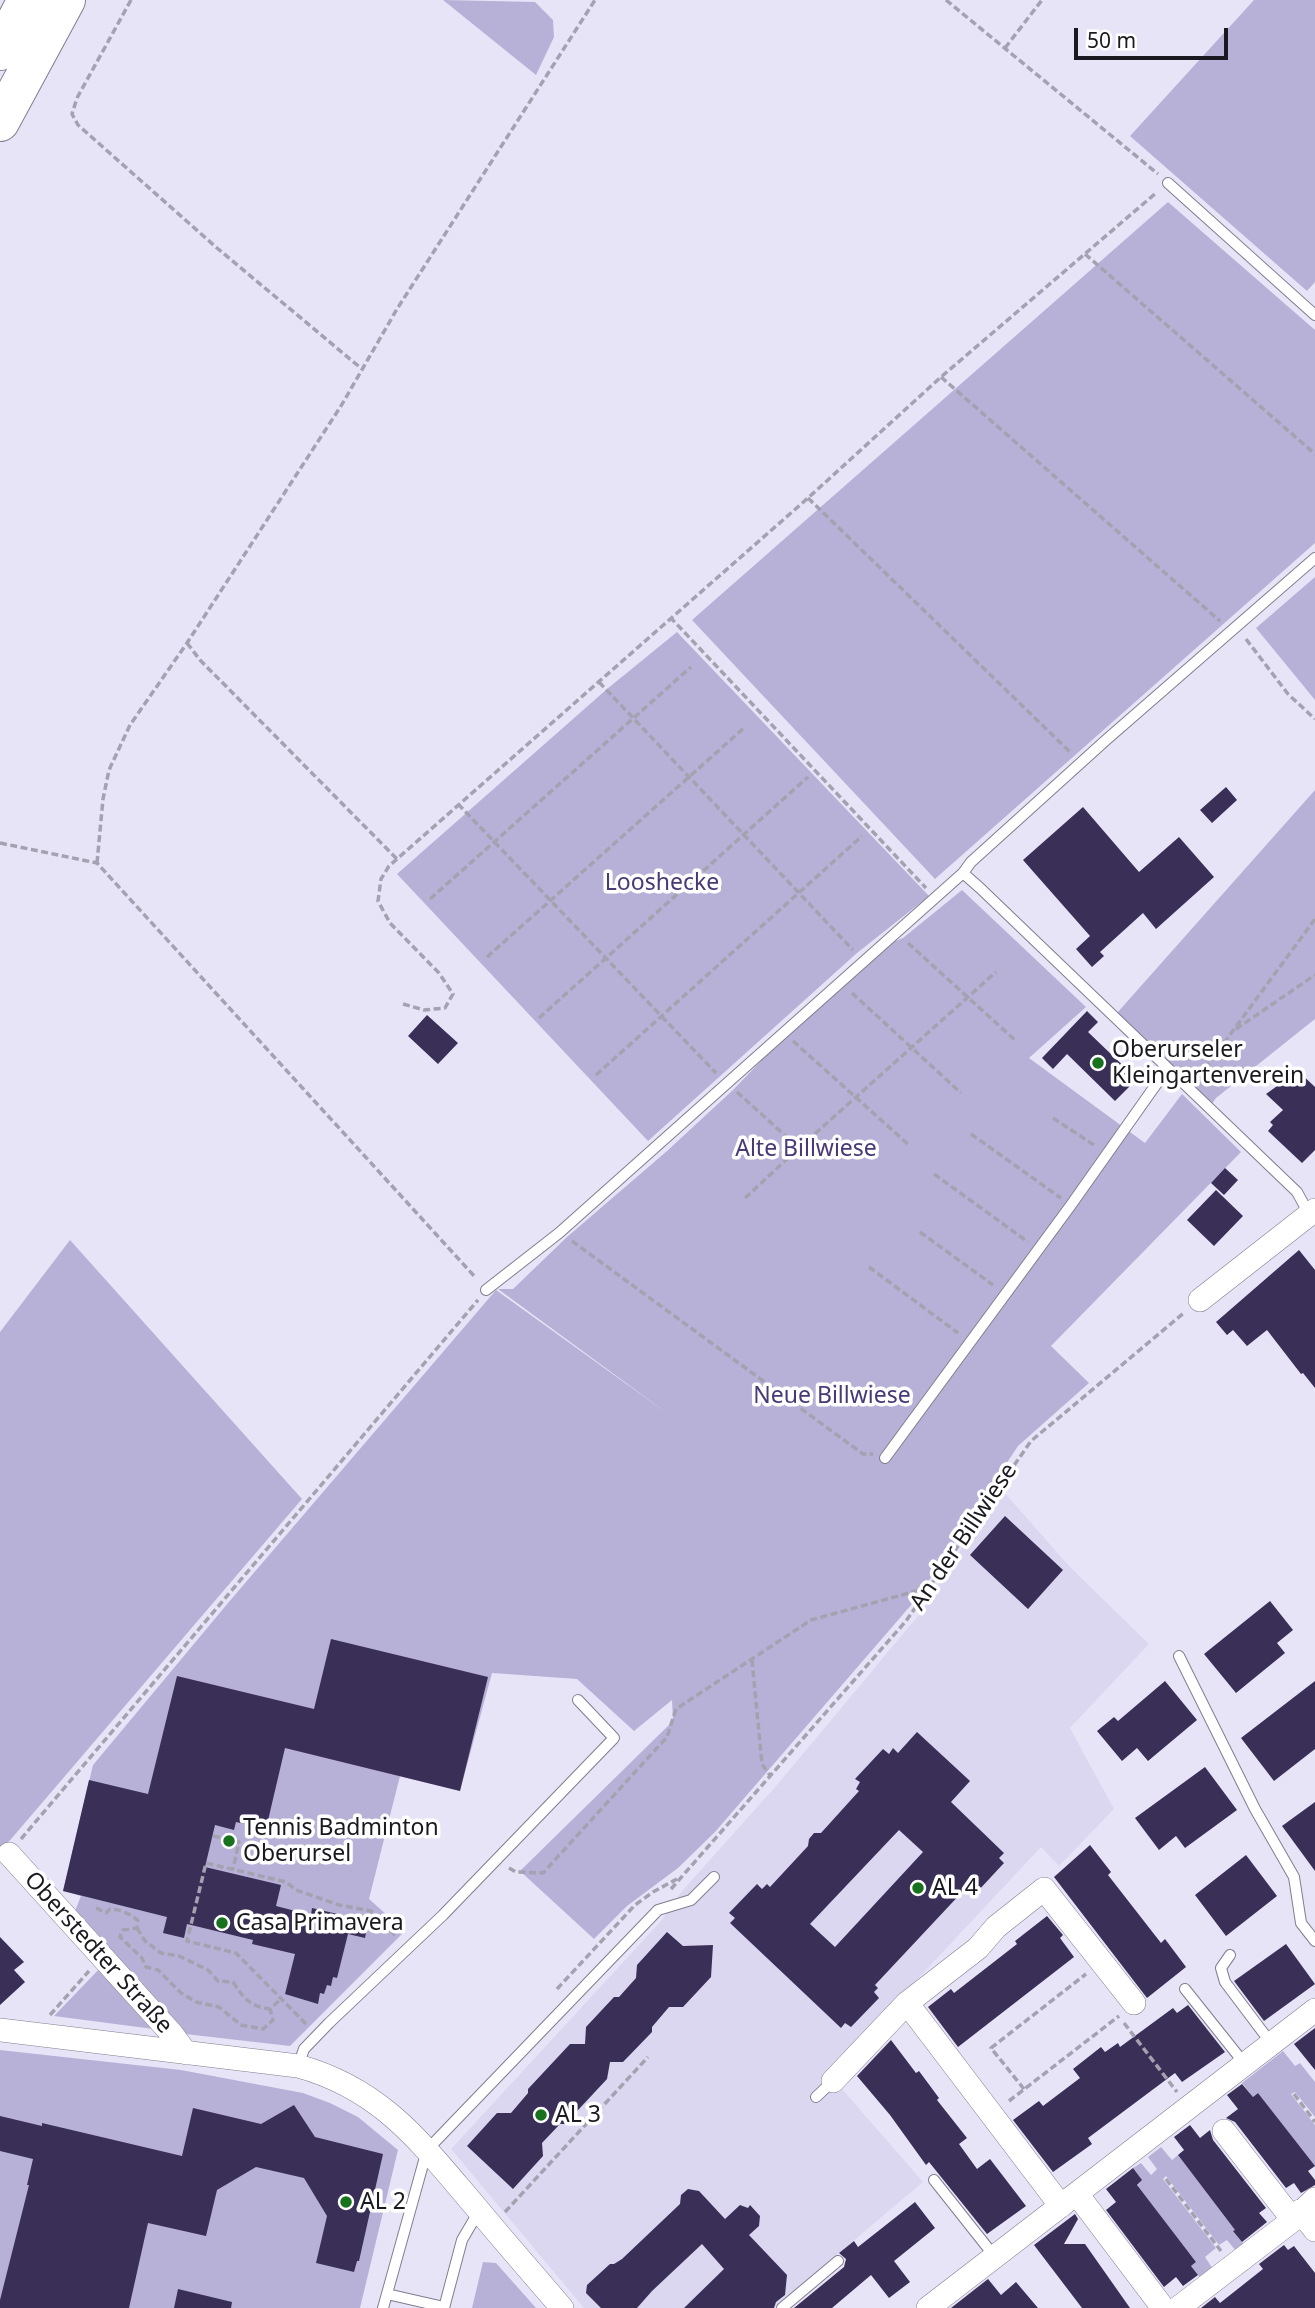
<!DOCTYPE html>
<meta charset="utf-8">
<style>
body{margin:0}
#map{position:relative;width:1315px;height:2308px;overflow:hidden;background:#e8e4f8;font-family:"Noto Sans",sans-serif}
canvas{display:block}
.scale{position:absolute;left:1074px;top:28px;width:154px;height:32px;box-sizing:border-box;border:4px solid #1a191f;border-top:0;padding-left:9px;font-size:21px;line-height:24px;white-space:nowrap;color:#1a191f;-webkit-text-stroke:5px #fff;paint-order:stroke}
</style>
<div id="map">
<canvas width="1315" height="2308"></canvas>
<div class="scale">50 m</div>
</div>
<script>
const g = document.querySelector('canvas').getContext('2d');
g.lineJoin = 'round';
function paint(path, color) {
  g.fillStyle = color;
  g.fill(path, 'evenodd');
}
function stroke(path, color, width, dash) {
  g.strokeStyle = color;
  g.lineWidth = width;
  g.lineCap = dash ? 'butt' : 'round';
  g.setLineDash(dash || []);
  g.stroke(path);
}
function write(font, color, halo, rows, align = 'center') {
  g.font = font + ' "Noto Sans",sans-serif';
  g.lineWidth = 7;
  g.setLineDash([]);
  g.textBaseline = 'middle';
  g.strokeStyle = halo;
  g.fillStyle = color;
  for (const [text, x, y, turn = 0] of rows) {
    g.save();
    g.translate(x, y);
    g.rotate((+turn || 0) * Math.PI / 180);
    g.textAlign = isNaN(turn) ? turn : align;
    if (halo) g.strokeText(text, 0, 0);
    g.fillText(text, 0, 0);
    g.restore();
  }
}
paint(new Path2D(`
 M1003 1491 1069 1566 1149 1644 1070 1728 1114 1809 1059 1866 1041 1847 829 2074 923 2182 774 2308H584L451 2149 661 1921 682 1891 776 1786 922 1611 957 1555Z`), '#dbd7f1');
paint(new Path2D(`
 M443 0 535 2 553 20 554 37 536 75Z
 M1254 0H1315V282L1307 291 1130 136Z
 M1168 202 1315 330V543L935 879 692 620Z
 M1315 577V700L1256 628Z
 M677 632 929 896 857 953 648 1141 397 874 607 689Z
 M1315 790V1019L1216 1098 1212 1104 1117 1013Z
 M962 890 1086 1007 1029 1058 1145 1143 1182 1094 1241 1152 1051 1346 1089 1383 1018 1446 918 1597 715 1832 678 1868 627 1906 594 1939 520 1871 673 1721 672 1700 634 1731 577 1679 492 1673 460 1791 400 1776 369 1899 405 1931 290 2046 185 2034 75 1911 81 1896 63 1891 93 1765 228 1603 496 1290 671 1416 498 1289H513L567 1237 667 1151 734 1089 779 1042 888 944 903 938Z
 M70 1240 302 1499 0 1852V1332Z
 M103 1965 161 2030 54 2016Z
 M0 2050 181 2070 303 2093 330 2103 358 2117 398 2150 360 2308H0Z
 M1283 2051 1295 2066 1300 2063 1315 2082V2117L1295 2092 1291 2094 1315 2125V2167L1258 2093 1253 2097 1242 2083Z
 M1161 2147 1172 2160 1178 2155 1235 2230 1234 2231 1245 2246 1236 2251 1227 2240 1219 2245 1166 2176 1163 2179 1216 2248 1205 2257 1213 2269 1201 2279 1191 2266 1196 2262 1137 2186 1140 2183 1133 2168 1141 2163 1151 2175 1157 2169 1148 2157Z
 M483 2262 496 2263 536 2308H472Z`), '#b8b1d7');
paint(new Path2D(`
 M1226 787 1237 800 1212 823 1200 810Z
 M1083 807 1139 872 1179 837 1214 877 1156 929 1143 913 1100 952 1104 956 1092 967 1076 949 1090 936 1023 860Z
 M1087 1011 1098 1022 1088 1032 1137 1079 1115 1101 1067 1054 1053 1069 1042 1058Z
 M427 1015 458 1043 438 1064 408 1036Z
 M1298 1071 1315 1087V1150L1302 1163 1268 1131 1273 1125 1270 1122 1283 1110 1266 1094Z
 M1225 1168 1238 1180 1224 1195 1211 1183Z
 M1216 1190 1243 1216 1214 1246 1187 1220Z
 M1299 1250 1315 1270V1388L1303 1373 1301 1374 1267 1330 1247 1346 1233 1330 1227 1335 1216 1322Z
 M1005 1516 1063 1570 1028 1609 970 1555Z
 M1270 1601 1293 1630 1277 1643 1285 1653 1236 1693 1204 1654Z
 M331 1639 488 1677 460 1791 285 1748 266 1829 236 1822 234 1830 215 1825 205 1867 281 1885 276 1906 311 1915 312 1908 350 1917V1914L369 1918 365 1938 348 1934 337 1978 333 1977 331 1986 327 1985 324 1994 320 1993 318 2004 285 1994 295 1954 252 1944 253 1940 187 1924 184 1938 163 1933 167 1917 63 1891 89 1780 148 1794 177 1676 314 1709Z
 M1165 1681 1197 1720 1148 1761 1137 1748 1122 1761 1097 1731 1114 1717 1118 1721Z
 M1315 1681V1749L1274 1781 1241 1738Z
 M917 1732 970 1781 951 1802 1004 1853 999 1858 1004 1863 977 1892 971 1889 967 1893 964 1890 875 1985 878 1988 874 1992 879 1998 851 2027 845 2023 841 2028 730 1923 735 1918 729 1913 757 1884 762 1889 767 1884 770 1887 808 1846 809 1839 814 1833H821L859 1791 856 1789 860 1782 855 1779 883 1749 889 1754 893 1748 898 1753ZM899 1830 923 1852 835 1947 810 1924Z
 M1205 1767 1237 1810 1185 1848 1176 1836 1159 1850 1135 1818Z
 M1315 1802V1871L1282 1826Z
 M1090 1845 1111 1872 1108 1875 1161 1943 1165 1939 1186 1967 1147 1998 1054 1877Z
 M1246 1855 1277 1896 1226 1936 1195 1895Z
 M1047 1916 1063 1935 1060 1938 1074 1957 958 2047 928 2007 951 1989 954 1993 1017 1944 1015 1941Z
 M667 1932 683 1946 713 1945 711 1977 683 2007H669L652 2027V2032L623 2062H610L607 2079 565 2124H560L542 2143 543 2156 513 2189 467 2146 497 2113H511L528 2093V2089L570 2044H585L586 2027 614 1997H619L636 1978 637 1965Z
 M0 1937 24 1962 14 1970 25 1982 0 2005Z
 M1286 1944 1315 1984 1264 2021 1234 1981Z
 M1188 2005 1225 2052 1182 2082 1175 2073 1088 2138 1092 2144 1053 2172 1013 2120 1039 2101 1043 2106 1080 2078 1073 2069 1101 2047 1105 2052 1118 2043 1120 2047 1173 2008 1177 2013Z
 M1315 2028V2070L1294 2044Z
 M891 2040 916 2073 919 2071 939 2098 937 2100 967 2138 959 2144 977 2169 990 2159 1026 2206 987 2234 929 2162 926 2165 890 2115 857 2076Z
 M1242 2084 1253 2097 1258 2093 1315 2166 1308 2171 1315 2180V2185L1301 2193 1294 2183 1286 2188 1235 2122 1226 2118 1238 2109 1227 2095Z
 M294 2105 315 2137 383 2154 359 2261H357L354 2272 316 2263 327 2216 304 2178 256 2167 217 2190 206 2236 148 2223 129 2308H0V2300L29 2185H27L33 2159 0 2151V2116L42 2126V2123L182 2156 193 2108 261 2124Z
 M1190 2125 1200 2138 1210 2130 1213 2140 1266 2208 1259 2213 1267 2222 1242 2242 1233 2231 1235 2230 1178 2155 1184 2150 1174 2137Z
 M1133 2168 1142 2180 1137 2185 1196 2262 1191 2266 1198 2275 1183 2286 1176 2277 1164 2287 1106 2210 1116 2202 1106 2189Z
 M688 2189 699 2191 725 2219 740 2205 748 2208 750 2205 760 2216 759 2226 749 2235 787 2275 785 2295 776 2302 774 2308H684L724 2269 702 2244 652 2291 637 2308H601L586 2293 587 2285 610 2264H614L622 2259 680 2204 681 2195Z
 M915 2202 935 2228 894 2261 910 2282 889 2298 871 2275 832 2308H794L844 2267 846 2259 839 2253 854 2241 858 2247Z
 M1075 2214 1078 2219 1064 2244H1085L1130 2308H1082L1034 2245Z
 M1284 2245 1288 2250 1294 2246 1315 2273V2308H1201L1215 2297 1220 2303 1263 2269 1259 2264Z
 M988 2279 1001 2295 1016 2282 1038 2308H951Z
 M178 2289 232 2302 231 2308H174Z`), '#392f57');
const service = new Path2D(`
 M1168 183 1315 315
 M963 873 980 888 1297 1192 1309 1214
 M486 1290 559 1233 963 873 971 862 1106 740 1315 558
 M885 1458 1071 1205 1167 1069
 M1179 1656 1255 1809 1294 1877 1301 1923 1315 1941
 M1230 1955 1221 1968 1225 1982 1271 2043
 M1185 1989 1244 2063
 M298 2066 304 2049 329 2023 443 1915 614 1738 578 1700
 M816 2097 833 2081
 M934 2180 995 2257
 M387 2294 444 2307
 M383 2308 427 2150 658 1910 691 1900 714 1877
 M444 2308 462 2240 479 2211
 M782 2308 838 2261`);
const minor = new Path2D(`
 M1200 1300 1315 1210
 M9 1854 172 2034 186 2053
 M907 2003 1061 2206
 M0 2030 298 2066C382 2089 421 2143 475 2206 503 2240 533 2274 562 2308
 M833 2081 907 2003 978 1948 996 1927 1044 1889 1134 2003
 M1224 2131 1293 2220
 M1077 2194 1163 2308
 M1300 2211 1315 2230
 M928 2308 1315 2010
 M1178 2308 1293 2220 1315 2199`);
const motorway = new Path2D(`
 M0 51 27 0
 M0 122 66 0`);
stroke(service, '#807d8e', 12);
stroke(minor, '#807d8e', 24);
stroke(motorway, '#807d8e', 40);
stroke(new Path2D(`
 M131 0 77 98 72 114 78 125 217 248 362 369
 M946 0 1158 174
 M1005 48 1042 0
 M1085 254 1315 454
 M941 377 1220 621
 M808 498 1070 752
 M670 617 926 888
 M1246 639 1288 694 1315 719
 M187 643 200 660 397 859
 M599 682 853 950
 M458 804 716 1073
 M0 843 97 863 476 1278
 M97 863 103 799 109 770 130 725 187 643 341 406 397 309 595 0
 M430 899 691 667
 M908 943 1016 1041
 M487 957 745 727
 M852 993 961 1093
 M403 1004 424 1010 445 1008 453 994 439 973 390 923 378 901 381 879 389 866 808 498 941 377 1156 193
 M539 1018 808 777
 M1236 1029 1315 975
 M793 1041 910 1146
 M596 1075 862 836
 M1199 1077 1315 919
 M737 1092 799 1148 996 972
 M1053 1118 1094 1145
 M971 1134 1061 1198
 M934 1174 1028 1242
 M745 1198 799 1148
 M920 1232 993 1285
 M572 1241 863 1454H873
 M869 1267 958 1333
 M752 1660 762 1764 771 1777
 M213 1836 239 1842 233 1869
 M21 1839 478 1300
 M509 1868 516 1872 543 1873 667 1737 676 1709 811 1620 927 1588
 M671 1889 906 1621 1031 1441 1185 1312
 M96 1908 106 1913 110 1909C119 1909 132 1914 138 1921L137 1928 123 1930 120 1937 142 1958 146 1967 158 1970 181 1993 196 2002 219 2007 241 2025 263 2029 273 2020 270 2009 281 1999
 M137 1928 145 1941 161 1953 179 1956 208 1970 218 1981 233 1982C243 1998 251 2007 270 2009
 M557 1989 635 1905 653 1892 677 1879
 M50 2015 89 1971
 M1124 2023 1177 2092
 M306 2024 236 1953 187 1941 206 1863 286 1882 296 1890 339 1905 371 1911 397 1937
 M1024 2089 991 2048 1086 1974
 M1294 2094 1315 2122
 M1009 2101 1119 2016
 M1166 2179 1221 2251
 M505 2212 648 2057`), '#a4a1b0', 3.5, [7, 3.5]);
stroke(service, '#fff', 10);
stroke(minor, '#fff', 23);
stroke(motorway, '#fff', 38);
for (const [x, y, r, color] of [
 [1098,1063,7,"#18711d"],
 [229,1841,7,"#18711d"],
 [918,1888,7,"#18711d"],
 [222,1923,7,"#18711d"],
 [541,2115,7,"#18711d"],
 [346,2202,7,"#18711d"]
]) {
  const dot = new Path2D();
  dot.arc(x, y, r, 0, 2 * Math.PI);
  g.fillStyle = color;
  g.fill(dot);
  stroke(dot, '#fff', 2.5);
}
write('23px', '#493976', '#fff', [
 ["Looshecke",662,883],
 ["Alte Billwiese",806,1149],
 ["Neue Billwiese",832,1396]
]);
write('23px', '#1a191f', '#fff', [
 ["Oberurseler",1112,1050],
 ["Kleingartenverein",1112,1076],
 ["Tennis Badminton",243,1828],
 ["Oberursel",243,1854],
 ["AL 4",932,1888],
 ["Casa Primavera",236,1923],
 ["AL 3",555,2115],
 ["AL 2",360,2202]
], 'left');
write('23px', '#1a191f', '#fff', [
 ["An der Billwiese",964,1537,-56],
 ["Oberstedter Straße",98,1953,48]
]);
</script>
